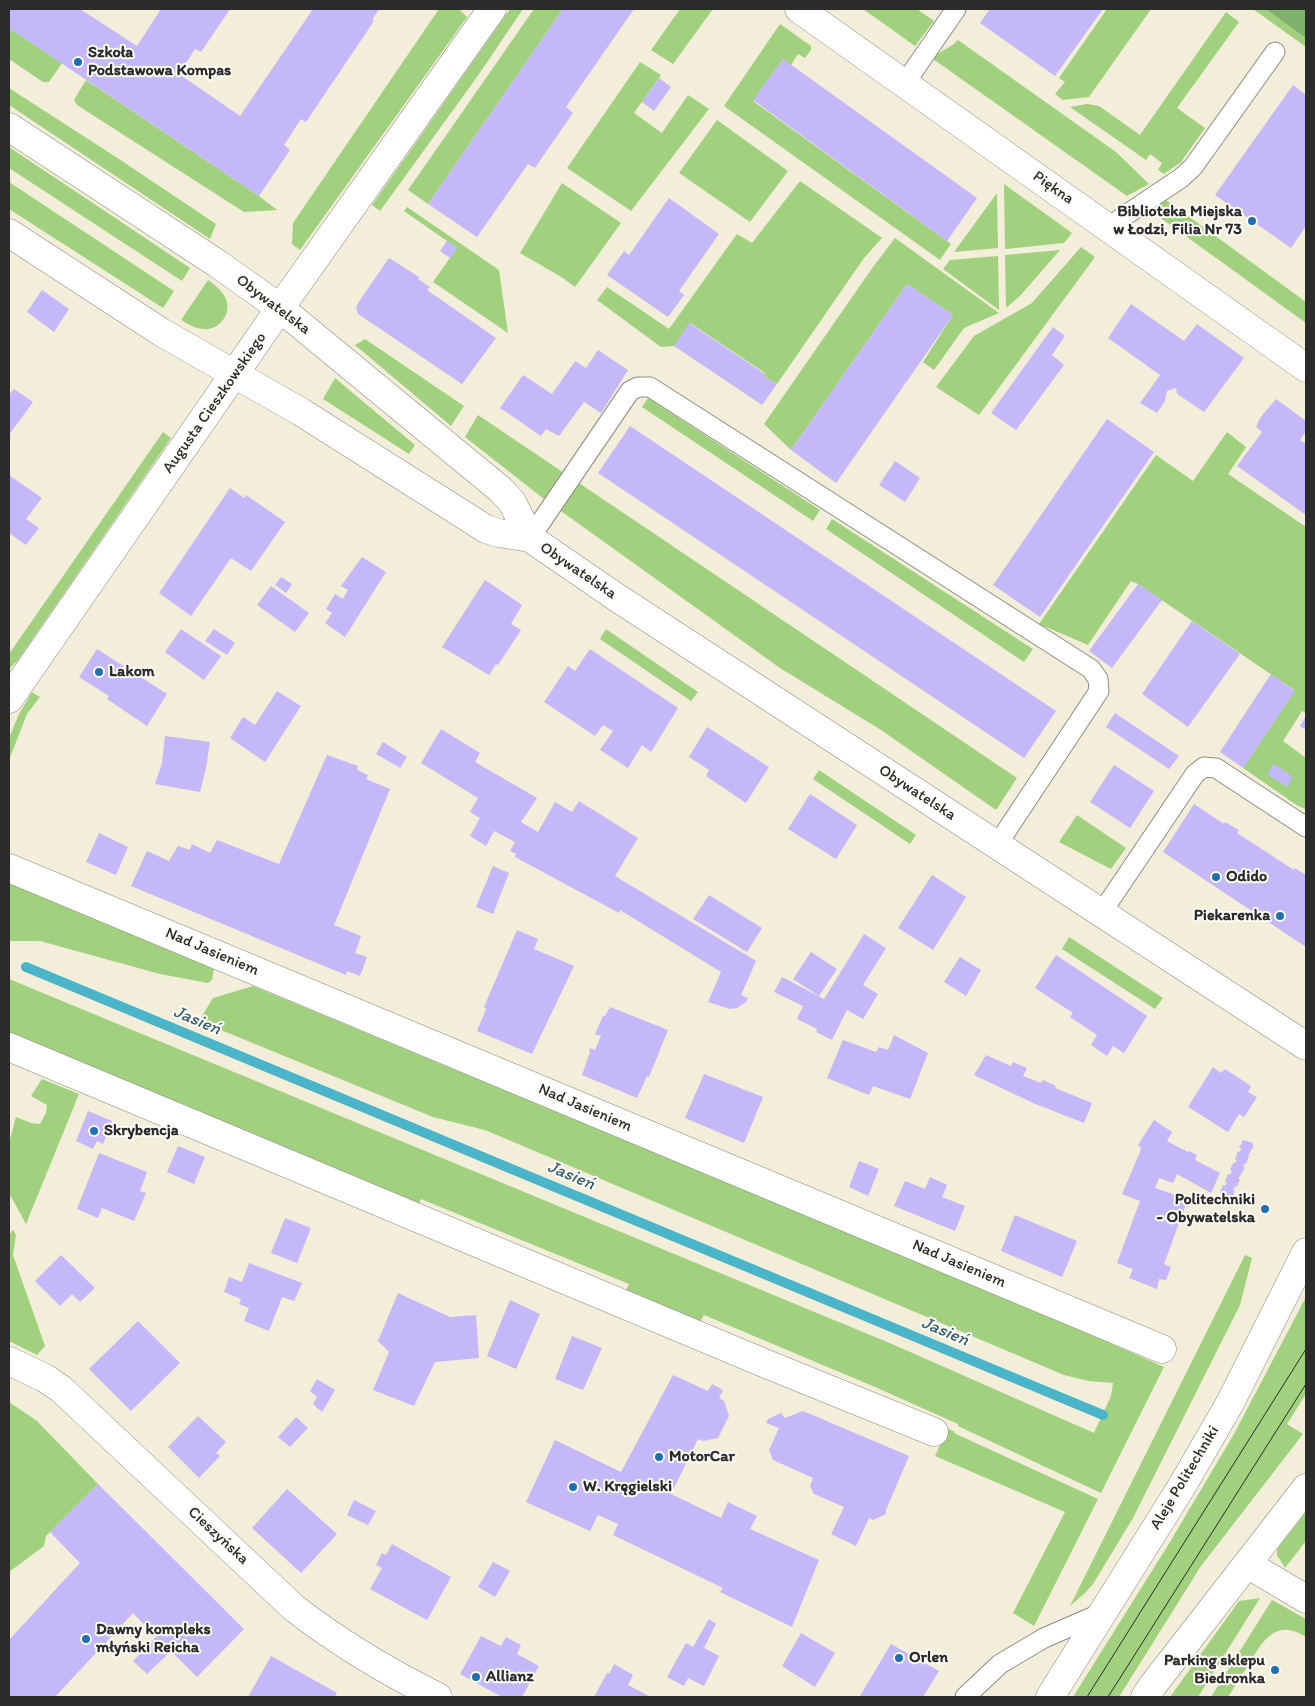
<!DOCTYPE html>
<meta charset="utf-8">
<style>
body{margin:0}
#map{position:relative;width:1315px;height:1706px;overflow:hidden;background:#f2eed9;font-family:Itim,sans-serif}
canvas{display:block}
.frame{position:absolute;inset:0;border:10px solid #2b2b2b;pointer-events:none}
</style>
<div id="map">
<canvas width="1315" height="1706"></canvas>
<div class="frame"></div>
</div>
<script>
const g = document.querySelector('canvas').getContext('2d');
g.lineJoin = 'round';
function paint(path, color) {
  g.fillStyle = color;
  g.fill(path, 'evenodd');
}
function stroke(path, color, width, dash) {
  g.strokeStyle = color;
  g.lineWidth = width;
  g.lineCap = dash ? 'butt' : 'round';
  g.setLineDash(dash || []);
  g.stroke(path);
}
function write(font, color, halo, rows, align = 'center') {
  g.font = font + ' Itim,sans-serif';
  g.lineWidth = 4;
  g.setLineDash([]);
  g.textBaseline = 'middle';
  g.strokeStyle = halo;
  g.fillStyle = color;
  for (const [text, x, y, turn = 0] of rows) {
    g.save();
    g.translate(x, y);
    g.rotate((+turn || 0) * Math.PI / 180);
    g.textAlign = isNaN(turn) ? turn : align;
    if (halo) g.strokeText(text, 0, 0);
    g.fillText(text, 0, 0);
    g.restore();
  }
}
paint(new Path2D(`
 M439 9H459L467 17 300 250 292 244 293 223Z
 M510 9H523L477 77 380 211 372 205Z
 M534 9H563L428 204 408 190Z
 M680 9H713L673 64 651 50Z
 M863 9H917L934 21 915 46Z
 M1107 9H1151L1089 97 1063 100 1055 94 1065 82 1059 78Z
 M1253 9H1306V47Z
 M1226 12 1239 22 1177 108 1205 128 1181 162 1164 174 1158 170 1162 163 1150 154 1146 160 1070 107 1087 104 1099 106 1140 135Z
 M780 24 811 46V50L805 58 798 54 791 65 783 59 753 101 951 244 940 260 724 106Z
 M9 28 62 63 49 82H43L9 59Z
 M958 40 1116 152 1149 184 1127 196 933 59C940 49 949 50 958 40Z
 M640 62 661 75 634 113 662 133 688 95 709 109 631 211 567 168Z
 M86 80 259 196 277 210 244 212 77 105 74 100Z
 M9 88 119 159 216 224 210 239 9 105Z
 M717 120 788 171 750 222 679 173Z
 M9 147 190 268 182 281 9 168Z
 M800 181 882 238 864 258 777 384 763 376 765 373 690 323 674 346 661 347 597 300 607 287 669 329 737 234 752 243Z
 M9 182 174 291 163 308 9 209Z
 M562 183 621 223 575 287 563 278 520 253Z
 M1004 184 1072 233 1064 243 1005 249Z
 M997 193 998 248 954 252Z
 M1166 200 1306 302V323L1151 211Z
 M407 207 499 270 508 333 433 282 457 248 404 211Z
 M895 238 999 313 964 328 934 370 923 362 953 315 907 284 791 450 764 424 873 267Z
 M1081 247 1095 257 979 415 936 387 974 336 1032 303Z
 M1060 250 1019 297 1006 308 1005 255Z
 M998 256 999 310 943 269 950 260Z
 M208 280C214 284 221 290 225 297 233 312 220 331 203 329 194 328 188 324 181 320Z
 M365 339 464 406 451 426 355 345Z
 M335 378 415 445 409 454 323 399Z
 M648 398 820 510 813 521 642 407Z
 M478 415 567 475 548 502 465 437Z
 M163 432 171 438 18 660 9 669V654Z
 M1227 432 1246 447 1228 474 1306 527V713L1302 711 1283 741 1306 758V809L1298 806 1243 768 1294 690 1138 584 1131 581 1088 645 1039 624 1156 455 1193 481Z
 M579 483 1017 778 996 810 881 730 780 668 561 511Z
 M832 519 1033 649 1024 662 826 529Z
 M606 629 698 692 691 701 600 639Z
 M32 692 40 697 27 714 9 760V738L19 714Z
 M819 770 916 835 910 844 813 779Z
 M1077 815 1126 848 1111 869 1059 842Z
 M9 883 214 969 212 980 208 983 160 974 40 941H9Z
 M1069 937 1163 998 1155 1009 1062 949Z
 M9 979 892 1344 1094 1433 1111 1396 1113 1383 1089 1381 1064 1375 485 1130 433 1117 199 1021 213 998 253 986 1053 1318 1164 1367 1101 1493 958 1426V1424L875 1387 704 1315 700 1322 625 1293 629 1284 421 1199 417 1207 9 1037Z
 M42 1079 79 1094 26 1224 9 1193V1143L16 1117 31 1123 40 1124 46 1113 47 1105 31 1096Z
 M13 1230 16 1235 13 1255 45 1346 37 1355 9 1341V1235Z
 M1245 1255 1252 1258 1240 1305 1133 1518 1093 1584 1085 1593 1070 1606Z
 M1306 1297V1394L1287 1424 1303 1434 1201 1566 1119 1697H1073L1170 1542 1234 1434Z
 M9 1402 37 1421 98 1484 46 1536 44 1546 9 1572Z
 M947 1428 955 1432 954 1433 1098 1499 1034 1626 1013 1613 1065 1512 935 1456Z
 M1306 1512V1541L1285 1568 1277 1555V1549Z
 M1260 1598 1198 1697H1170L1239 1601Z
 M1272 1600 1306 1619V1637C1276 1618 1263 1640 1249 1664 1242 1675 1235 1686 1228 1697H1211Z`), '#a1d07f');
paint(new Path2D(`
 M1266 9H1306V38Z`), '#80b26e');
stroke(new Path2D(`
 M26 967 1103 1415`), '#4ab4c8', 10);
paint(new Path2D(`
 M9 9H80L137 46 161 9H230L201 52 195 49 179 74 240 116 313 9H379L372 20 374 21 306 122 301 119 284 145 290 150 259 196 9 28Z
 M563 9H634L566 107 573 113 541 159 535 168 528 164 477 237 428 204Z
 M990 9H1103L1055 76 980 23Z
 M783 59 977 198 947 241 753 100Z
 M659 78 671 87 654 111 642 102Z
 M1293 85 1306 95V226L1291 248 1215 195Z
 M669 198 719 234 679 291 684 295 668 317 607 275 624 251 629 255Z
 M447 241 457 248 450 258 440 251Z
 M389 258 419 277 418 279 430 287 427 290 496 338 462 384 358 314 356 307 358 303Z
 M907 284 953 315 836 483 791 450Z
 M42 290 69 309 54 332 27 312Z
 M1131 304 1184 341 1197 324 1244 358 1204 412 1177 394 1176 388 1167 391 1165 401 1157 413 1140 403 1160 375 1108 338Z
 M689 323 765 374 763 376 777 384 762 405 674 346Z
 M1053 327 1065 336 1052 355 1064 365 1016 430 991 413Z
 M598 350 628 370 601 413 584 402 559 436 546 429 541 436 500 408 523 375 552 394 575 361 586 368Z
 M14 389 33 402 9 435V395Z
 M1276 399 1306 421V431L1300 440 1306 444V515L1237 466 1262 432 1256 427 1260 418Z
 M1107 419 1154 452 1040 617 993 585Z
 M630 426 1056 711 1024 758 598 473Z
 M895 461 920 478 905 502 879 485Z
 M9 475 42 498 26 519 39 528 26 545 9 533Z
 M230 488 244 498 246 495 285 522 251 571 231 558 191 616 159 593Z
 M362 557 386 572 345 637 325 623 332 613 326 609 335 594 343 599 348 590 341 586Z
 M281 577 292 584 286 593 275 585Z
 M485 580 522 605 511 624 521 630 498 665 496 664 489 675 442 647Z
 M1138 584 1162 600 1112 668 1089 651Z
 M271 586 309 613 295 632 257 605Z
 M1192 621 1240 654 1188 727 1142 694Z
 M181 629 221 656 204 680 165 652Z
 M214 629 235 643 227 655 205 641Z
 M97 649 167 694 147 726 107 699 109 696 79 677Z
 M590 649 678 708 651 752 642 745 628 768 600 750 613 731 603 725 595 736 544 702 568 666 575 671Z
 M1271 674 1295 691 1243 768 1220 752Z
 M277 691 301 706 265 762 230 738 243 717 255 725Z
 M1115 713 1179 756 1169 769 1106 727Z
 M1306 716V730L1300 726Z
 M707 727 769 767 746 803 706 776 709 770 689 757Z
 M441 729 480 753 475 762 537 798 521 822 538 832 555 802 572 812 579 801 638 838 615 876 756 961 741 995 748 998 746 1002 737 1008 730 1009 708 1002 721 972 620 910 619 913 515 857 516 854 510 851 515 842 494 831 486 846 470 836 480 818 470 812 478 798 421 763Z
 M165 736 210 742 206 768 200 792 155 784 162 763Z
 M383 742 407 757 400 768 376 754Z
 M327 755 358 766 357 770 368 775 366 779 390 789 334 925 361 936 355 953 367 957 360 976 347 971 346 975 131 886 147 851 169 861 178 846 190 850 192 844 210 853 217 840 279 864Z
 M1274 764 1293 777 1287 787 1267 774Z
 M1114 765 1154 791 1130 828 1090 802Z
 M810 794 857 825 836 859 788 829Z
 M1194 804 1224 824 1225 822 1239 830 1237 833 1294 870 1295 868 1306 875V947L1163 852Z
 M99 833 128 847 116 875 86 862Z
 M493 866 509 873 493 914 476 907Z
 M932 875 966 897 933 950 898 928Z
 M709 895 762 928 747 952 693 919Z
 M517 930 538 939 534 949 574 966 532 1054 477 1031 486 1009 484 1007Z
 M864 934 886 948 863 985 878 994 863 1019 847 1010 832 1040 816 1032 817 1029 797 1019 803 1006 774 992 782 977 824 999Z
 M811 952 837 969 819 996 793 979Z
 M1056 955 1147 1016 1124 1053 1113 1046 1107 1056 1091 1045 1097 1035 1070 1017 1073 1013 1035 988Z
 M960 957 981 970 966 996 944 982Z
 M610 1007 668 1030 649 1077 647 1076 637 1098 582 1075 590 1052 589 1051 590 1048 595 1050 601 1036 595 1034 603 1016H605Z
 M894 1035 928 1053 910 1099 873 1086 869 1095 827 1078 843 1040 876 1052 879 1047 888 1050Z
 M986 1055 1011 1066 1013 1062 1027 1068 1023 1076 1041 1083 1043 1080 1056 1086 1055 1088 1092 1103 1084 1123 1033 1103 974 1075Z
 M1213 1067 1221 1073 1225 1069 1251 1086 1248 1092 1257 1097 1244 1117 1239 1114 1228 1132 1188 1107Z
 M704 1074 763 1097 744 1143 685 1118Z
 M88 1111 112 1121 103 1144 97 1141 93 1149 76 1141Z
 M1154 1120 1172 1132 1167 1141 1188 1152 1189 1151 1197 1155 1195 1160 1220 1173 1211 1193 1177 1174 1173 1183 1159 1178 1155 1188 1188 1199 1164 1264 1171 1267 1166 1280 1159 1279 1157 1289 1129 1278 1133 1269 1117 1263 1140 1201 1122 1194 1140 1152 1141 1147 1138 1145Z
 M1243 1140 1253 1143 1252 1144 1254 1145 1248 1156H1249L1246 1164 1245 1163 1243 1167 1245 1168 1238 1179H1240L1237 1187 1235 1186 1233 1190H1235L1232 1198 1230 1197V1199L1220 1193 1223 1185 1225 1186 1227 1182H1225L1228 1174 1230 1175 1232 1171 1230 1170 1233 1163H1235L1237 1160 1235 1159 1238 1151 1240 1152 1241 1148H1239Z
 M178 1146 205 1157 194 1184 167 1172Z
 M99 1153 147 1172 140 1191 146 1193 134 1221 102 1208 98 1218 77 1209Z
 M859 1161 879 1169 868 1196 849 1187Z
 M930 1177 947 1185 942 1197 965 1206 955 1231 894 1206 905 1181 925 1189Z
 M1015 1215 1077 1241 1062 1277 1001 1251Z
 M285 1218 311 1228 297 1263 271 1253Z
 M61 1255 95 1288 80 1302 72 1294 60 1306 35 1281Z
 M249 1263 302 1283 294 1301 282 1297 269 1331 244 1321 249 1308 239 1304 241 1299 224 1292 229 1277 242 1282Z
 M398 1293 450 1317 476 1315 479 1358 435 1362 414 1406 373 1390 389 1352 378 1341Z
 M510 1300 540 1314 516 1369 487 1356Z
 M138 1321 180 1363 131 1411 89 1369Z
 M572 1336 602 1348 583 1390 555 1379Z
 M673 1375 708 1391 712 1384 723 1390 719 1398 724 1401 729 1416 718 1438 703 1441 698 1439 671 1494 721 1518 728 1502 757 1516 750 1529 819 1560 792 1627 720 1592 723 1588 613 1535 618 1524 598 1515 590 1531 526 1502 555 1440 621 1472Z
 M317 1379 335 1390 322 1412 313 1404 317 1397 310 1391Z
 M803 1411 909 1456 886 1510V1514L873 1520 869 1518 856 1546 831 1534 844 1507 814 1494 810 1486 813 1478 773 1460 769 1450 779 1428 766 1423 768 1419 781 1413 785 1418Z
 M198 1416 226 1442 216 1453 220 1456 199 1478 168 1447Z
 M296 1417 308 1428 290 1447 278 1437Z
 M98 1484 244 1629 197 1677 171 1651 147 1674 133 1661 156 1637 133 1613 55 1697H9V1640L80 1563 50 1532Z
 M287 1489 337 1534 301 1573 252 1528Z
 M354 1500 376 1511 368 1525 347 1515Z
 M392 1544 451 1577 427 1620 370 1589 382 1568 376 1565 382 1553 386 1555Z
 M493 1562 510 1571 495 1597 478 1587Z
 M709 1619 716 1624 704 1648 719 1656 704 1686 688 1678 684 1686 667 1677 686 1643 693 1647Z
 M801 1633 835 1653 815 1687 782 1666Z
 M481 1636 501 1646 506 1637 521 1645 517 1654 539 1666 522 1697H502L460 1674Z
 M891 1644 939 1671 923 1697H862L860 1696Z
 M271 1656 337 1693 335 1697H248Z
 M614 1664 633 1675 628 1685 651 1697H594L607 1673 609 1674Z`), '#c4b8f9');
const lane = new Path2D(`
 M905 83 956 9
 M1108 227 1181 178 1193 167 1275 52
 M530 538 630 391 638 387H650L1091 669 1098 679 1099 691 997 845
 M1102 912 1195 774 1204 767 1216 768 1306 827
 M965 1697 1000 1664 1044 1638 1104 1612`);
const street = new Path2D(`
 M799 9 1306 368
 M9 699 280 308 492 9
 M9 868 1162 1349
 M9 1047 764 1363 934 1432
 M9 1361 45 1378 61 1389 294 1608C339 1643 388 1672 438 1697
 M1247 1564 1306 1599`);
const secondary = new Path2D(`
 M9 127 218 264 280 308 501 490 512 502 530 538
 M9 233 161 332 301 412 486 529 499 533 530 538 616 597 1306 1046
 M1050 1697 1182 1486 1230 1403 1306 1252
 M1145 1697 1153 1685 1306 1488`);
stroke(lane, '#8e8c82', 21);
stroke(street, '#8e8c82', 29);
stroke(secondary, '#8e8c82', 29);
stroke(lane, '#fff', 19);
stroke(street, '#fff', 28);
stroke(secondary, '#fff', 28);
stroke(new Path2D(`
 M1087 1697 1306 1349
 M1108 1697 1306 1384`), '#2b2b2b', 1);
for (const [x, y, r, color] of [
 [78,62,5,"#1f6fb2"],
 [1252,221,5,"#1f6fb2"],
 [99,672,5,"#1f6fb2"],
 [1216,877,5,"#1f6fb2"],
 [1280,916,5,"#1f6fb2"],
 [94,1131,5,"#1f6fb2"],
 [1265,1209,5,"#1f6fb2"],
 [659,1457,5,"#1f6fb2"],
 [573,1487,5,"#1f6fb2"],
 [86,1639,5,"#1f6fb2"],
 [899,1658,5,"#1f6fb2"],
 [1275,1670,5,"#1f6fb2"],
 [476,1677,5,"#1f6fb2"]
]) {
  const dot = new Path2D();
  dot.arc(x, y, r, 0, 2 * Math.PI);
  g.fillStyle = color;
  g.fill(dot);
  stroke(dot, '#fdfcf7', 2);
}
write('bold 16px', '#2b2b2b', '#fdfcf7', [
 ["Szkoła",88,53],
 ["Podstawowa Kompas",88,71],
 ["Biblioteka Miejska",1242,212,"right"],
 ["w Łodzi, Filia Nr 73",1242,230,"right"],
 ["Lakom",109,672],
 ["Odido",1226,877],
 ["Piekarenka",1270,916,"right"],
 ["Skrybencja",104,1131],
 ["Politechniki",1255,1200,"right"],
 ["- Obywatelska",1255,1218,"right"],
 ["MotorCar",669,1457],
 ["W. Kręgielski",583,1487],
 ["Dawny kompleks",96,1630],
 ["młyński Reicha",96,1648],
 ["Orlen",909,1658],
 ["Parking sklepu",1265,1661,"right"],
 ["Biedronka",1265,1679,"right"],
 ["Allianz",486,1677]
], 'left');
write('16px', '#2b2b2b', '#fdfcf7', [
 ["Piękna",1053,188,35],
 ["Obywatelska",273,305,37],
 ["Augusta Cieszkowskiego",215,403,-55],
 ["Obywatelska",578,571,34],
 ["Obywatelska",917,793,33],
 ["Nad Jasieniem",212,952,23],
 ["Nad Jasieniem",585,1108,23],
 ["Nad Jasieniem",959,1264,23],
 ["Aleje Politechniki",1185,1478,-59],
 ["Cieszyńska",218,1536,43]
]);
write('italic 18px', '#37626a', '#fdfcf7', [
 ["Jasień",197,1021,23],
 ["Jasień",571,1176,23],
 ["Jasień",945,1332,23]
]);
</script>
